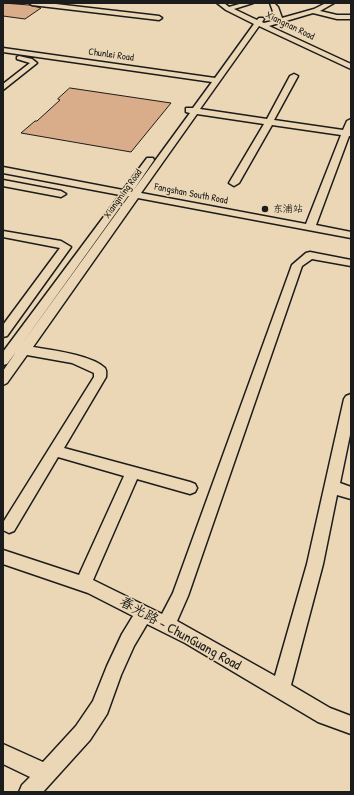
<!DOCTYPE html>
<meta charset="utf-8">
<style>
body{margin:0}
#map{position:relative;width:354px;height:795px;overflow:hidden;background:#ebd7b5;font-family:"Patrick Hand",sans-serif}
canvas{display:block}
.frame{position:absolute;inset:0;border:4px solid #1c1c1c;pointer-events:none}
</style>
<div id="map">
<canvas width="354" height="795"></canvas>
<div class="frame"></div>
</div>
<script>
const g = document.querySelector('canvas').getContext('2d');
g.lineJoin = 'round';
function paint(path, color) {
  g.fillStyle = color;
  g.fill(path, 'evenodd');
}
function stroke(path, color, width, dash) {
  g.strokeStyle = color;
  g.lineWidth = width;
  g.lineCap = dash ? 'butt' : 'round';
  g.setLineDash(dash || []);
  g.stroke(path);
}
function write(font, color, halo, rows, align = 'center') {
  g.font = font + ' "Patrick Hand","LXGW WenKai TC",sans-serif';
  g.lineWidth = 3;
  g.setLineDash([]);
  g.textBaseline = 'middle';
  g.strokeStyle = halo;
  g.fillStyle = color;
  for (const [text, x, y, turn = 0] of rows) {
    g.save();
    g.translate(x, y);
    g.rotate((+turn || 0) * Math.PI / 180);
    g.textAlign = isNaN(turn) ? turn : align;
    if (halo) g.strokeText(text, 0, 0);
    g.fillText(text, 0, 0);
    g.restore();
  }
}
const building = new Path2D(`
 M3 3 29 5 41 8 25 19 3 16Z
 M70 88 171 103 131 152 21 133 35 121H37L60 100 58 99Z`);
paint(building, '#d9ad8a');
stroke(building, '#1c1c1c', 1);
const minor = new Path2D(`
 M29 3H47L159 16 162 18 159 20 32 5Z
 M217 3H224L229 7 243 3H253L234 9 257 20 259 18H263L264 19 262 22 264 23 276 20 270 3H274L278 7 282 18 314 9 326 3H334L320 11 337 15H351V19H337L313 13 269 26 351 64V69L259 26 200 109 267 119 290 76 294 74 298 76 274 120 343 130 347 121 351 119V136H349L316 225 351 232V238L138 198 33 347C51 350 92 355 105 368 107 371 106 374 106 377L64 448 190 482 195 484 197 488 195 492 190 494 137 479 93 580 162 614 173 593 292 265 306 253 310 252 351 260V266L312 259 302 266 188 596 177 621 275 676 307 564 344 399 346 396 351 394V430L340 483 351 487V499L337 495 323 564 291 685 330 708 351 716V734L318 722 185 643 147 624 134 646 121 675 107 714 90 740 43 792H19L22 785 30 777 3 764V744L43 762 76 726 93 701 107 666 122 634 133 616 88 593 3 564V550L79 575 124 476 58 457 14 531 9 533 3 530 4 521 94 377V373L72 363 27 355 7 383 3 385V371L16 352 7 364 3 365V352L120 195 3 173V167L123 190 147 158H153L154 160 133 191 190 113 186 112V108H193L212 82 3 52V48L215 78 254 24 226 10ZM197 114 264 124 229 183 234 186 239 183 272 125 341 135 306 224 141 193ZM128 196H129L21 345Z
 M19 56 32 59 37 63 3 90V84L30 63 17 59V57Z
 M3 180 61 191 66 194 61 197 3 186Z
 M3 231 61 241 71 247 7 336 3 337V325L60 248 3 237Z`);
stroke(minor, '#1c1c1c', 3);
paint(minor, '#ebd7b5');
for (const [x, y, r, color] of [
 [265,209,4,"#1c1c1c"]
]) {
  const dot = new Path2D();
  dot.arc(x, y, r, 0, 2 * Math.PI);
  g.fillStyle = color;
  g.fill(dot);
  stroke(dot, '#ebd7b5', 1.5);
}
write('10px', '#1c1c1c', '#ebd7b5', [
 ["Xiangnan Road",290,26,26],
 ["Chunlei Road",111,55,8],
 ["Xiangming Road",123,194,-54],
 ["Fangshan South Road",191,194,11]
]);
write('10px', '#1c1c1c', '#ebd7b5', [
 ["东浦站",273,209]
], 'left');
write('14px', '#1c1c1c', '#ebd7b5', [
 ["春光路 - ChunGuang Road",180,634,29]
]);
</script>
